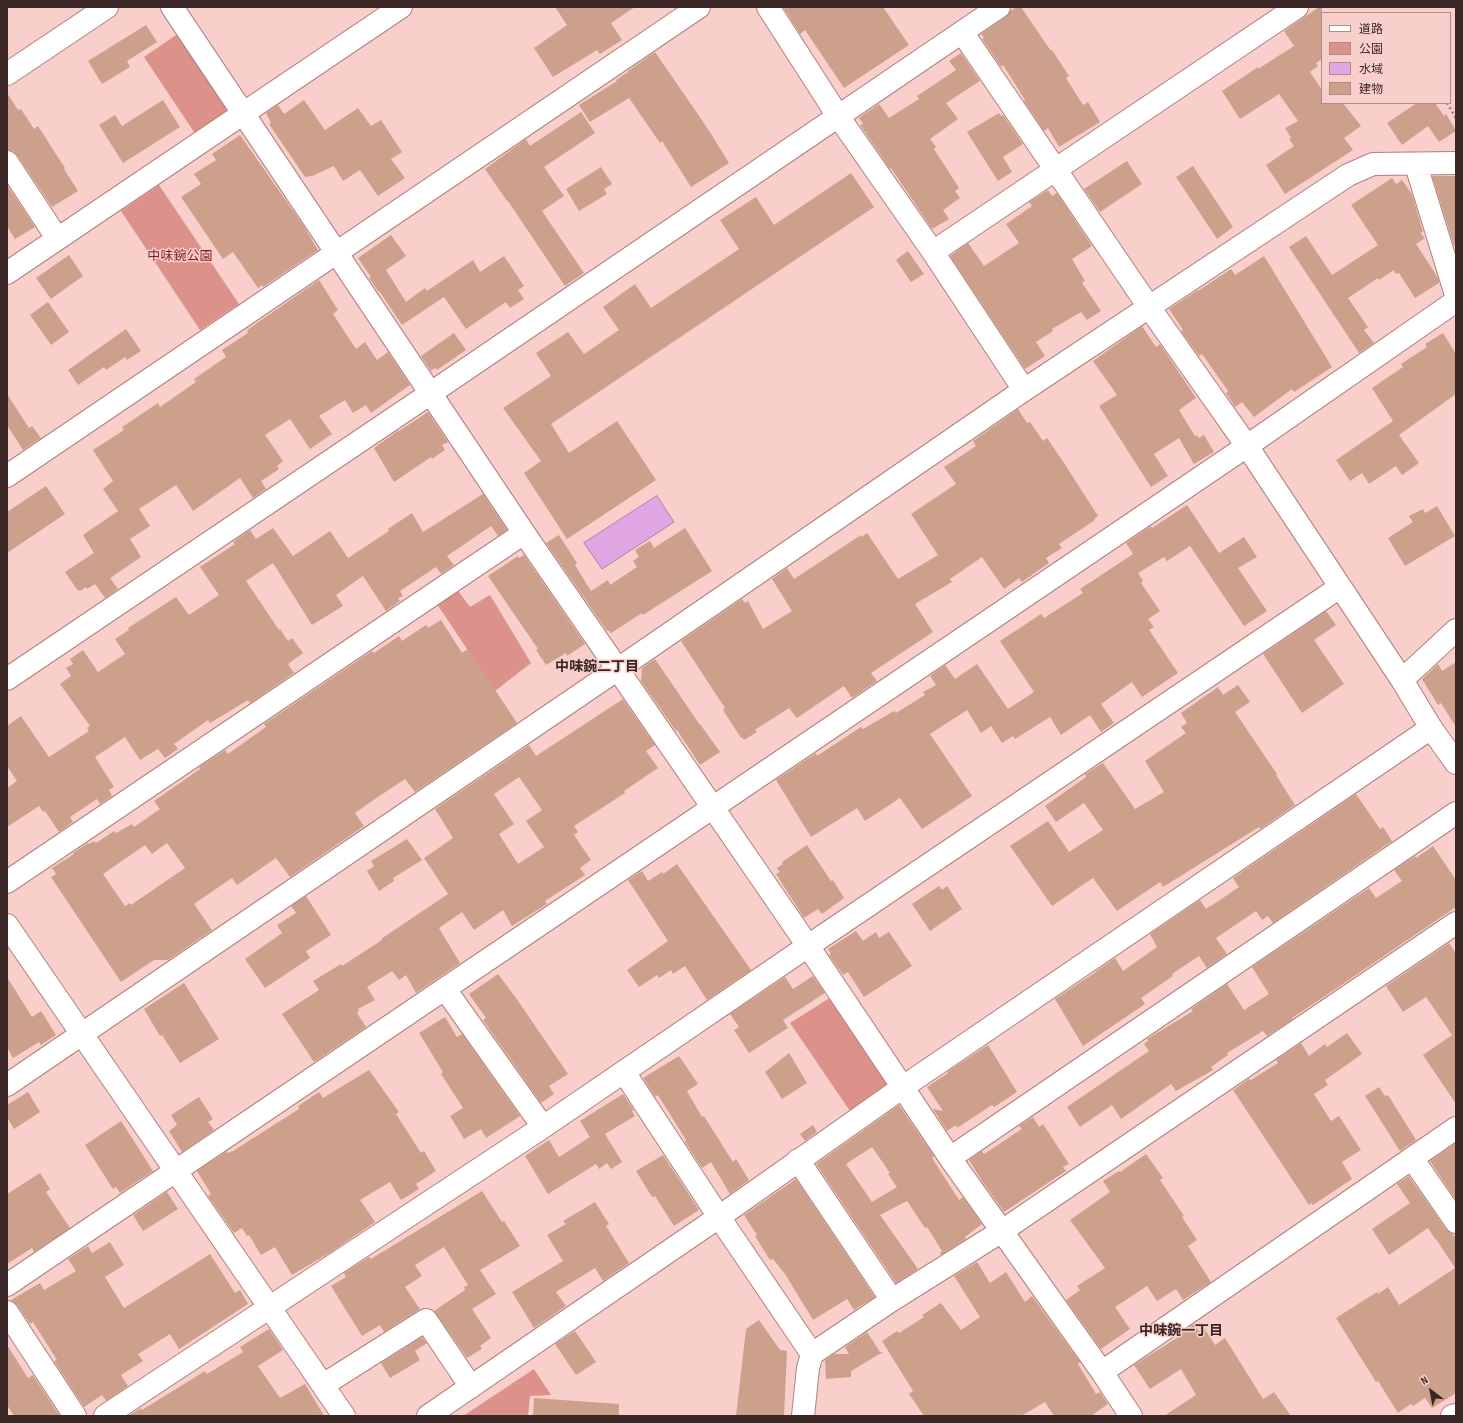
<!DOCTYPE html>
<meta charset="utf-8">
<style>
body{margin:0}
#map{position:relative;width:1463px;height:1423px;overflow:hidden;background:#f9cfcb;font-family:"Sofia Sans Condensed","Noto Sans JP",sans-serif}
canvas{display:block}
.frame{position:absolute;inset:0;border:8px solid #3a2624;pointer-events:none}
.legend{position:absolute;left:1321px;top:12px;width:130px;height:92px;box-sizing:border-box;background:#f9cfcb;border:1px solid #ad8b88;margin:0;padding:5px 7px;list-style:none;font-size:12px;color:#3a2624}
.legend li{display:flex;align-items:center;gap:8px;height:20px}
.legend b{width:20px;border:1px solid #ad8b88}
.north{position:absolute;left:1411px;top:1371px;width:40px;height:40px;-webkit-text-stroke:3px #f9cfcb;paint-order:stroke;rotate:328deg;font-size:11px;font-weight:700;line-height:16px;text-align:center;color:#3a2624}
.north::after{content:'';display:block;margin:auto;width:14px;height:18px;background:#3a2624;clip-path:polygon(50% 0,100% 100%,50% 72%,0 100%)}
</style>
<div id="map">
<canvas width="1463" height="1423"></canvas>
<div class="frame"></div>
<ul class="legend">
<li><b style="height:5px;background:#fff"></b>道路</li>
<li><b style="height:11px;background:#dd918b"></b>公園</li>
<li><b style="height:11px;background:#e0a5e3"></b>水域</li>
<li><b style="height:11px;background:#cda08c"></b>建物</li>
</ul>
<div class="north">N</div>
</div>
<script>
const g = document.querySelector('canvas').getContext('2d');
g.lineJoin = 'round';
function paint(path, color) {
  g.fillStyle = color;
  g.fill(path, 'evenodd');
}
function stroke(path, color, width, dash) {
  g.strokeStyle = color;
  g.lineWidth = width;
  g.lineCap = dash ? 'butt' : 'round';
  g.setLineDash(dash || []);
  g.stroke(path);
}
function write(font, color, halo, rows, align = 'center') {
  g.font = font + ' "Sofia Sans Condensed","Noto Sans JP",sans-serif';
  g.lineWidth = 3;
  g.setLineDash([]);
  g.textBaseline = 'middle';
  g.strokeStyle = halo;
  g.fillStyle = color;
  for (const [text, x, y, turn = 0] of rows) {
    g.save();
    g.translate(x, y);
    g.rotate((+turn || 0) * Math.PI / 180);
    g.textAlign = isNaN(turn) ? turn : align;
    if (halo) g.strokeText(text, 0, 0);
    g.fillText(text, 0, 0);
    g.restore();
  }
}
paint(new Path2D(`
 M179 33 233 113 196 135 144 57Z
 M159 185 239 304 200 330 121 211Z
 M456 588 470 607 490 595 531 663 495 691 435 601Z
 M833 996 891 1081 887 1091 852 1114 790 1023Z
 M534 1369 551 1395 530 1396 528 1416H463Z`), '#dd918b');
const water = new Path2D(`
 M657 496 674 522 602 569 584 543Z`);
paint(water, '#e0a5e3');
stroke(water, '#ae7faa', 1);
paint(new Path2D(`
 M555 7H635L611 23 622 40 600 54 597 50 553 77 534 48 567 25Z
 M783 7H883L909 45 844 88 805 30 800 34Z
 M1017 7H1021L1051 51 1052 50 1069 76 1066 78 1083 105 1088 102 1100 122 1059 147 1048 128 1044 131 1024 101 1025 100 1003 65 1001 67 982 39 984 38 981 34 1006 17 1010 11Z
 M1319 7H1322V59L1316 63 1318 66 1310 72 1322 90V103H1343L1361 126 1344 138 1353 150 1285 194 1266 165 1294 146 1289 139 1291 138 1285 128 1298 121 1279 94 1240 119 1222 91 1258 67V69L1294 46 1284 31Z
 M146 25 157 42 127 61 130 67 102 84 88 61Z
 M655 52 708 129 729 163 691 187 662 141 660 143 629 98 590 122 579 105 617 81 616 80 628 72V71Z
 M961 53 980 81 946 103 958 119 930 139 936 147 934 149 959 188 955 191 960 198 943 210 949 219 932 229 891 168 890 169 860 125 863 124 859 118 879 104 889 118 919 99 917 96 956 70 949 61Z
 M7 93 18 110 21 109 34 129 38 126 65 168 64 169 78 191 52 207 17 155 13 151 7 150Z
 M163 100 180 127 123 163 99 125 115 115 122 126Z
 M304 100 325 130 358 108 371 126 381 120 402 152 391 159 405 178 378 196 360 170 343 181 334 166 312 176 305 177 269 124 271 123 266 113 278 105 284 114Z
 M1417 103H1435L1444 116 1446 114 1456 131 1439 142 1428 126 1402 145 1387 123Z
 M581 112 595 133 544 167 564 196 542 211 584 273 565 286 508 201H507L485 169 526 139 530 146Z
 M999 113 1001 116 1003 115 1023 144 1003 157 1012 172 998 181 967 132Z
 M240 135 303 225 318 250 263 287 262 285 258 288 233 252 223 259 181 197 201 184 194 174 216 160 212 154Z
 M1127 161 1142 184 1100 212 1084 189Z
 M1193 166 1233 227 1217 239 1176 177Z
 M601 167 612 184 604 189 607 194 579 211 566 189Z
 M851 173 874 207 551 424 569 453 617 421 656 480 567 539 524 473 541 461 503 408 551 376 536 353 568 332 584 354 619 330 603 307 635 284 651 308 739 249 720 220 756 197 774 225Z
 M1432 176H1456V245L1454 246Z
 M1392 178 1396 184 1402 180 1412 194 1423 232 1420 233 1425 238 1416 244 1438 278 1439 283 1415 298 1399 273 1396 274 1394 270 1379 280 1378 278 1348 298 1368 327 1364 330 1374 343 1359 353 1289 247 1306 236 1332 275 1378 245 1351 205Z
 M7 185 35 227 15 239 7 226Z
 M1048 190 1052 196 1057 193 1092 246 1072 259 1085 281 1082 283 1101 311 1087 320 1081 312 1052 329 1053 331 1036 342 1045 356 1025 369 950 256 968 243 984 266 1019 243 1006 224 1032 206 1029 202Z
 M391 235 406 256 386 270 406 302 425 288 427 291 473 260 480 272 504 256 524 286 518 290 524 299 510 308 506 302 466 329 444 297 402 325 379 291H378L369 278 371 277 358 258Z
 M908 251 924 274 911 282 896 260Z
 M69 255 83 276 51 299 36 278Z
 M1264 256 1332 367 1294 392 1292 389 1254 417 1242 402 1235 407 1226 393 1228 391 1202 354 1199 356 1181 331 1183 330 1169 309 1198 290V291L1231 269 1235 275Z
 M319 280 338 310 333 314 356 349 365 342 377 360 388 352 410 385 371 413 366 405 353 413 345 400 319 416 332 434 310 449 290 419 265 435 283 461 277 466 279 469 261 481 266 489 253 498 240 478 193 511 176 485 139 509 150 526 130 539 141 557 110 578 118 589 105 598 95 584 87 589 86 587 80 591 79 590 78 591 65 572 94 553 83 535 118 511 103 489 113 481 93 450 124 430 122 427 158 403 160 407 196 382 194 379 226 357 222 350 248 333 247 330Z
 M48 302 69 332 51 345 30 315Z
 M1142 326 1156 347 1160 344 1196 398 1179 410 1195 436 1197 435 1199 438 1204 435 1214 452 1194 464 1179 438 1154 454 1168 476 1151 487 1099 406 1117 395 1093 361Z
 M126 329 141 351 127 360 125 357 106 370 104 367 78 385 68 370Z
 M454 333 466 350 437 370 435 368 431 371 421 356Z
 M1443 333 1456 354V394L1399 435 1419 463 1402 475 1396 466 1369 484 1362 473 1350 481 1336 460 1393 421 1372 388 1403 367 1401 364 1427 347 1425 344Z
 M7 394 29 428 32 426 41 438 23 450 7 425Z
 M1018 409 1027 423 1030 422 1043 441 1047 438 1064 463 1098 516 1094 519 1095 520 1059 544 1062 548 1046 558 1049 563 1022 582 1019 578 1004 589 982 557 950 579 952 582 915 604 933 632 871 673 877 681 852 698 844 686 797 718 789 708 755 730 757 732 744 740 742 737 741 738 723 710 725 708 681 641 742 599 745 603 748 601 763 629 792 611 772 579 787 568 794 579 861 535 862 537 867 533 898 579 938 555 911 514 956 484 944 467 976 446 973 441Z
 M428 412 448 442 442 445 445 450 432 459 431 457 394 482 374 448 399 430V431Z
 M46 486 65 514 7 553V512Z
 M483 494 507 530 498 536 491 526 447 556 454 565 441 574 436 567 400 591 403 596 398 598 400 601 386 611 363 576 336 595 343 606 312 625 273 563 246 581 279 630 280 629 288 641 292 638 303 653 288 664 294 673 250 703 248 700 210 723 208 720 174 744 178 749 165 758 158 749 140 760 125 737 95 757 114 787 109 790 112 796 100 804 97 799 70 817 73 822 59 832 45 811 43 812 39 806 7 827V788L17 781 7 766V726L21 716 49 757 89 731 87 728 90 726 60 684 71 676 66 668 73 664 70 659 83 650 98 672 125 654 115 639 129 630 128 628 176 597 189 615 219 595 200 567 235 544 233 542 250 530 256 539 273 528 293 556 330 531 348 558 389 531 388 529 412 513 423 532Z
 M1187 505 1219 553 1244 537 1257 557 1238 568 1267 611 1244 626 1190 546 1167 561 1164 557 1138 573 1143 581 1141 583 1160 611 1148 619 1154 627 1149 630 1178 673 1142 697 1132 682 1101 704 1114 723 1101 732 1090 715 1061 735 1050 717 1015 739 1013 736 1002 743 991 726 981 733 967 710 930 734 972 796 922 829 900 798 865 821 857 808 811 837 776 780 816 753 817 756 861 727 863 729 894 711 896 713 925 695 923 692 936 685 930 676 945 665 955 679 977 664 1008 709 1034 692 1000 641 1041 614 1044 618 1083 593 1080 589 1133 554 1126 543 1151 526 1152 528Z
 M1437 506 1455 536 1405 566 1388 538 1413 522 1409 516 1423 509 1425 513Z
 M685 528 712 571 643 615 642 613 611 633 608 630 607 631 546 543 559 535 577 563 575 565 591 591 608 580 610 585 637 567 633 561 639 557 635 550 650 541 654 548Z
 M524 555 585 644 567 656 566 653 546 665 536 650 538 649 488 576 518 556 519 558Z
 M1326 611 1336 625 1314 640 1344 684 1302 713 1263 654Z
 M441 620 462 653 468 649 517 723 415 792 405 779 372 801 355 813 364 826 290 877 276 858 237 885 232 878 194 904 212 930 168 960H154L121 982 51 877 56 874 52 868 74 854 73 853 88 843 89 844 94 841 96 843 114 831 116 833 132 824 134 827 160 809 154 801 200 769 199 767 225 750 228 754 266 727 264 724 372 651 374 653 399 636 402 641 426 625 428 628ZM167 843 185 868 131 905 130 903 125 906 103 874 145 845 152 854Z
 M655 659 700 725V724L720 752 700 765 677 730 676 731 641 681 642 668Z
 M1456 662V727L1441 703 1438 705 1422 679 1438 664 1442 671Z
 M1238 685 1250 702 1235 712 1277 774 1276 775 1295 805 1260 829 1259 827 1163 887 1160 882 1117 911 1093 878 1052 906 1010 846 1048 821 1069 852 1103 830 1084 803 1056 822 1045 806 1086 777 1085 774 1103 763 1135 809 1164 792 1145 761 1186 733 1181 727 1187 723 1181 713 1218 687 1223 695Z
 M623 699 655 745 646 751 658 768 624 791 625 793 574 826 578 832 574 835 591 860 580 868 585 875 545 901 547 904 512 926 503 910 474 930 462 912 439 928 460 963 416 993 406 975 399 980 392 971 367 987 375 1000 358 1009 359 1011 357 1013 366 1027 314 1062 282 1014 319 990 313 981 341 964 342 966 382 940 381 939 448 894 424 858 453 838 435 809 529 745 536 756ZM519 777 542 810 526 821 544 847 518 864 499 834 514 824 494 794Z
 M1356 794 1380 829 1383 827 1392 841 1273 923 1268 916 1262 920 1256 911 1216 938 1227 954 1207 968 1199 956 1172 974 1173 976 1141 998 1145 1004 1083 1046 1055 999 1096 972H1095L1115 958 1123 971 1157 947 1150 934 1200 900 1206 909 1211 905V906L1239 887 1233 878Z
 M407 839 422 860 393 878 394 881 379 891 367 871 374 866 371 861Z
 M807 845 831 881 833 880 844 898 822 914 818 909 804 918 776 874 780 872 777 868 783 864 782 862Z
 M1433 846 1456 880V907L1325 996 1292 1018 1293 1019 1267 1036 1263 1031 1227 1053 1228 1055 1211 1067 1213 1070 1176 1091 1171 1084 1121 1119 1112 1105 1080 1127 1067 1107 1149 1051 1144 1044 1148 1041 1147 1039 1193 1011 1191 1009 1227 984 1244 1010 1269 994 1252 967 1369 888 1376 898 1402 881 1394 870 1415 856 1416 858Z
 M677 864 751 970 707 1000 685 966 673 974 671 970 659 978 657 975 639 987 627 970 668 941 628 880 642 871 648 881 662 872 663 874Z
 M939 886 942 890 947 886 962 909 930 931 912 904Z
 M306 896 331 935 306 951 310 958 265 988 245 959 282 933 277 925 296 913 291 906Z
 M856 931 863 941 876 932 879 938 889 932 912 966 864 997 848 972 843 975 829 955 831 954 828 949Z
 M1449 943 1456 953V1104L1423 1055 1452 1035 1426 997 1403 1012 1386 986Z
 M498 974 516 998 568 1074 549 1086 554 1094 541 1103 483 1020 486 1018 469 994Z
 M813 976 825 993 783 1020 788 1028 749 1053 734 1030 739 1027 730 1014 785 977 793 989Z
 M7 977 32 1017 41 1011 56 1035 41 1045 39 1042 13 1058 7 1047Z
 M184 983 219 1039 180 1063 162 1035 160 1036 144 1009Z
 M445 1017 457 1037 462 1034 520 1116 486 1138 481 1129 464 1139 450 1116 463 1108 441 1074 443 1072 419 1033Z
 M1347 1033 1362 1054 1325 1080 1328 1085 1314 1094 1331 1121 1339 1116 1361 1150 1342 1162 1352 1179 1313 1205 1311 1203 1309 1205 1233 1090 1249 1079 1251 1080 1278 1063 1276 1060 1301 1043 1309 1056 1325 1044 1327 1047Z
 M988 1045 1017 1092 994 1107 992 1105 957 1128 956 1125 947 1131 933 1109 943 1111 927 1087 948 1073 947 1072Z
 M789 1053 807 1083 782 1099 765 1072Z
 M679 1056 698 1084 687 1091 702 1117 704 1116 733 1162 736 1159 749 1180 730 1194 711 1162 702 1168 685 1142 686 1140 658 1095 655 1097 643 1078Z
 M369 1070 399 1112 396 1114 421 1153 424 1151 436 1171 416 1184 419 1189 401 1200 390 1182 360 1200 375 1222 331 1252 292 1275 275 1247 261 1255 249 1235 247 1236 242 1228 234 1233 208 1196 211 1194 197 1171 227 1151 228 1153 233 1151 299 1109 298 1106 319 1092 323 1098Z
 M1379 1087 1385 1096 1388 1095 1416 1140 1400 1151 1365 1096Z
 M28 1092 40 1112 14 1129 7 1117V1105Z
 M623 1094 634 1110 632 1111 635 1116 605 1134 622 1162 611 1169 607 1163 599 1169 596 1164 548 1194 525 1156 549 1140 559 1157 590 1137 580 1121Z
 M199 1097 213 1119 208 1122 214 1130 182 1152 169 1131 177 1125 171 1115Z
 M899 1105 934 1156 932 1158 959 1200 963 1197 982 1224 965 1237 966 1239 941 1255 940 1253 942 1251 927 1227 925 1228 907 1201 880 1215 918 1269 896 1283 816 1164ZM872 1147 890 1173 888 1174 897 1187 872 1202 846 1164Z
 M1033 1117 1039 1127 1043 1124 1069 1164 1063 1167 1066 1171 1004 1212 982 1181 969 1160 982 1151 984 1154 1022 1129 1019 1126Z
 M121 1121 153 1171 120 1193 116 1187 113 1189 85 1145Z
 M813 1125 817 1132 805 1141 800 1134Z
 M1456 1143V1198L1455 1199 1430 1161Z
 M1146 1154 1163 1178 1160 1180 1184 1216 1182 1217 1197 1240 1188 1246 1211 1282 1183 1300 1176 1289 1157 1301 1147 1286 1115 1307 1130 1329 1101 1349 1066 1300 1080 1290 1077 1286 1105 1268 1070 1220 1110 1192 1103 1181 1119 1171 1120 1172Z
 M663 1155 699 1210 674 1226 655 1196 652 1197 636 1171Z
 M40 1173 50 1189 46 1192 70 1228 34 1252 32 1248 7 1264V1194Z
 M1409 1176 1446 1229 1453 1234 1456 1239V1393L1432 1408 1425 1398 1413 1406 1411 1404 1398 1413 1378 1381 1376 1382 1336 1318 1377 1292 1378 1294 1388 1287 1399 1305 1455 1268 1436 1239H1435L1428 1228 1389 1255 1372 1229 1410 1203 1397 1184Z
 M796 1179 875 1297 854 1310 847 1299 813 1320 785 1274 773 1259 770 1260 755 1236 757 1235 744 1215Z
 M482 1191 502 1222 504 1221 520 1246 480 1270 496 1294 472 1309 491 1338 480 1346 482 1349 467 1358 434 1311 465 1290 464 1287 468 1285 444 1247 415 1265 422 1276 405 1287 420 1309 384 1332 380 1325 362 1336 331 1286 346 1277 344 1273 369 1257 371 1259Z
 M167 1192 178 1209 143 1231 133 1215Z
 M595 1202 609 1224 606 1226 629 1263 603 1281 595 1268 556 1292 566 1306 534 1328 512 1292 563 1261 547 1235 566 1224 563 1221Z
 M110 1242 124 1265 105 1277 124 1308 210 1254 235 1293 240 1290 248 1304 179 1349 170 1334 138 1354 143 1361 121 1375 128 1386 106 1401 102 1395 84 1407 54 1361 57 1360 33 1322 30 1324 17 1305 11 1300 40 1283 44 1290 76 1271 68 1259 88 1246 92 1253Z
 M977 1262 990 1283 1006 1272 1025 1302 1032 1296 1080 1362 1078 1364 1096 1394 1100 1392 1108 1404 1091 1416H1054L1045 1402 1021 1416H924L909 1394 913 1391 882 1341 897 1331 899 1333 924 1317 922 1315 941 1303 961 1330 980 1317 954 1276Z
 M759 1320 780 1350 787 1351 784 1416H736L746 1329Z
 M1194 1324 1199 1331 1204 1328 1215 1345 1225 1338 1263 1399 1274 1392 1291 1416H1164L1196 1395 1181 1369 1150 1389 1134 1365 1183 1334 1182 1332Z
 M269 1329 283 1350 258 1366 280 1398 305 1384 324 1416H128L141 1408 142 1410 205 1371 207 1374 243 1352 240 1347Z
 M575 1331 596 1362 576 1375 555 1344Z
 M867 1332 880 1352H883L851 1371V1377L826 1379 825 1360 834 1354H849L845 1347Z
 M422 1337 427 1343 415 1351 420 1360 390 1378 381 1363Z
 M7 1345 28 1378 33 1375 60 1416H14L7 1405Z
 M534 1398 619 1404V1416H533Z`), '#cda08c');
const minor = new Path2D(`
 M172 7 524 533 808 946 950 1158 1102 1372 1131 1416
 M768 7 838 116 933 252 1024 390
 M962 32 1149 307 1247 446 1402 680 1431 728 1456 763
 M7 74 107 7
 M7 162 57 238
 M1416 165 1456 295
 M933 252 1297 7
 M7 273 401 7
 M7 476 699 7
 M7 679 431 393 999 7
 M1402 680 1456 630
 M7 882 524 533
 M7 925 344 1416
 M445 989 543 1127
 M624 1072 719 1217 812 1354 808 1368 803 1416
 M7 1085 618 669 1024 390 1348 175 1373 164 1456 163
 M950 1158 1456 813
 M1412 1158 1456 1222
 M798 1160 892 1300
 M7 1285 1247 446 1456 301
 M7 1312 75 1416
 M812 1354 892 1300 1002 1231 1456 923
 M1102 1372 1456 1128
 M323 1385 426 1320 471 1387
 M105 1416 543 1127 808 946 1340 587
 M428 1416 719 1217 903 1087 1431 728
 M1452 1416 1456 1415`);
stroke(minor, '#b1807c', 24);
stroke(new Path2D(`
 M1447 103 1456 118`), '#967875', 2.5, [2, 3]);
stroke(minor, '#fff', 22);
write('13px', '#831b1e', '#f9cfcb', [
 ["中味鋺公園",180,257]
]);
write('bold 14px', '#3a2624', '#f9cfcb', [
 ["中味鋺二丁目",597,667],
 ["中味鋺一丁目",1181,1331]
]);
</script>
